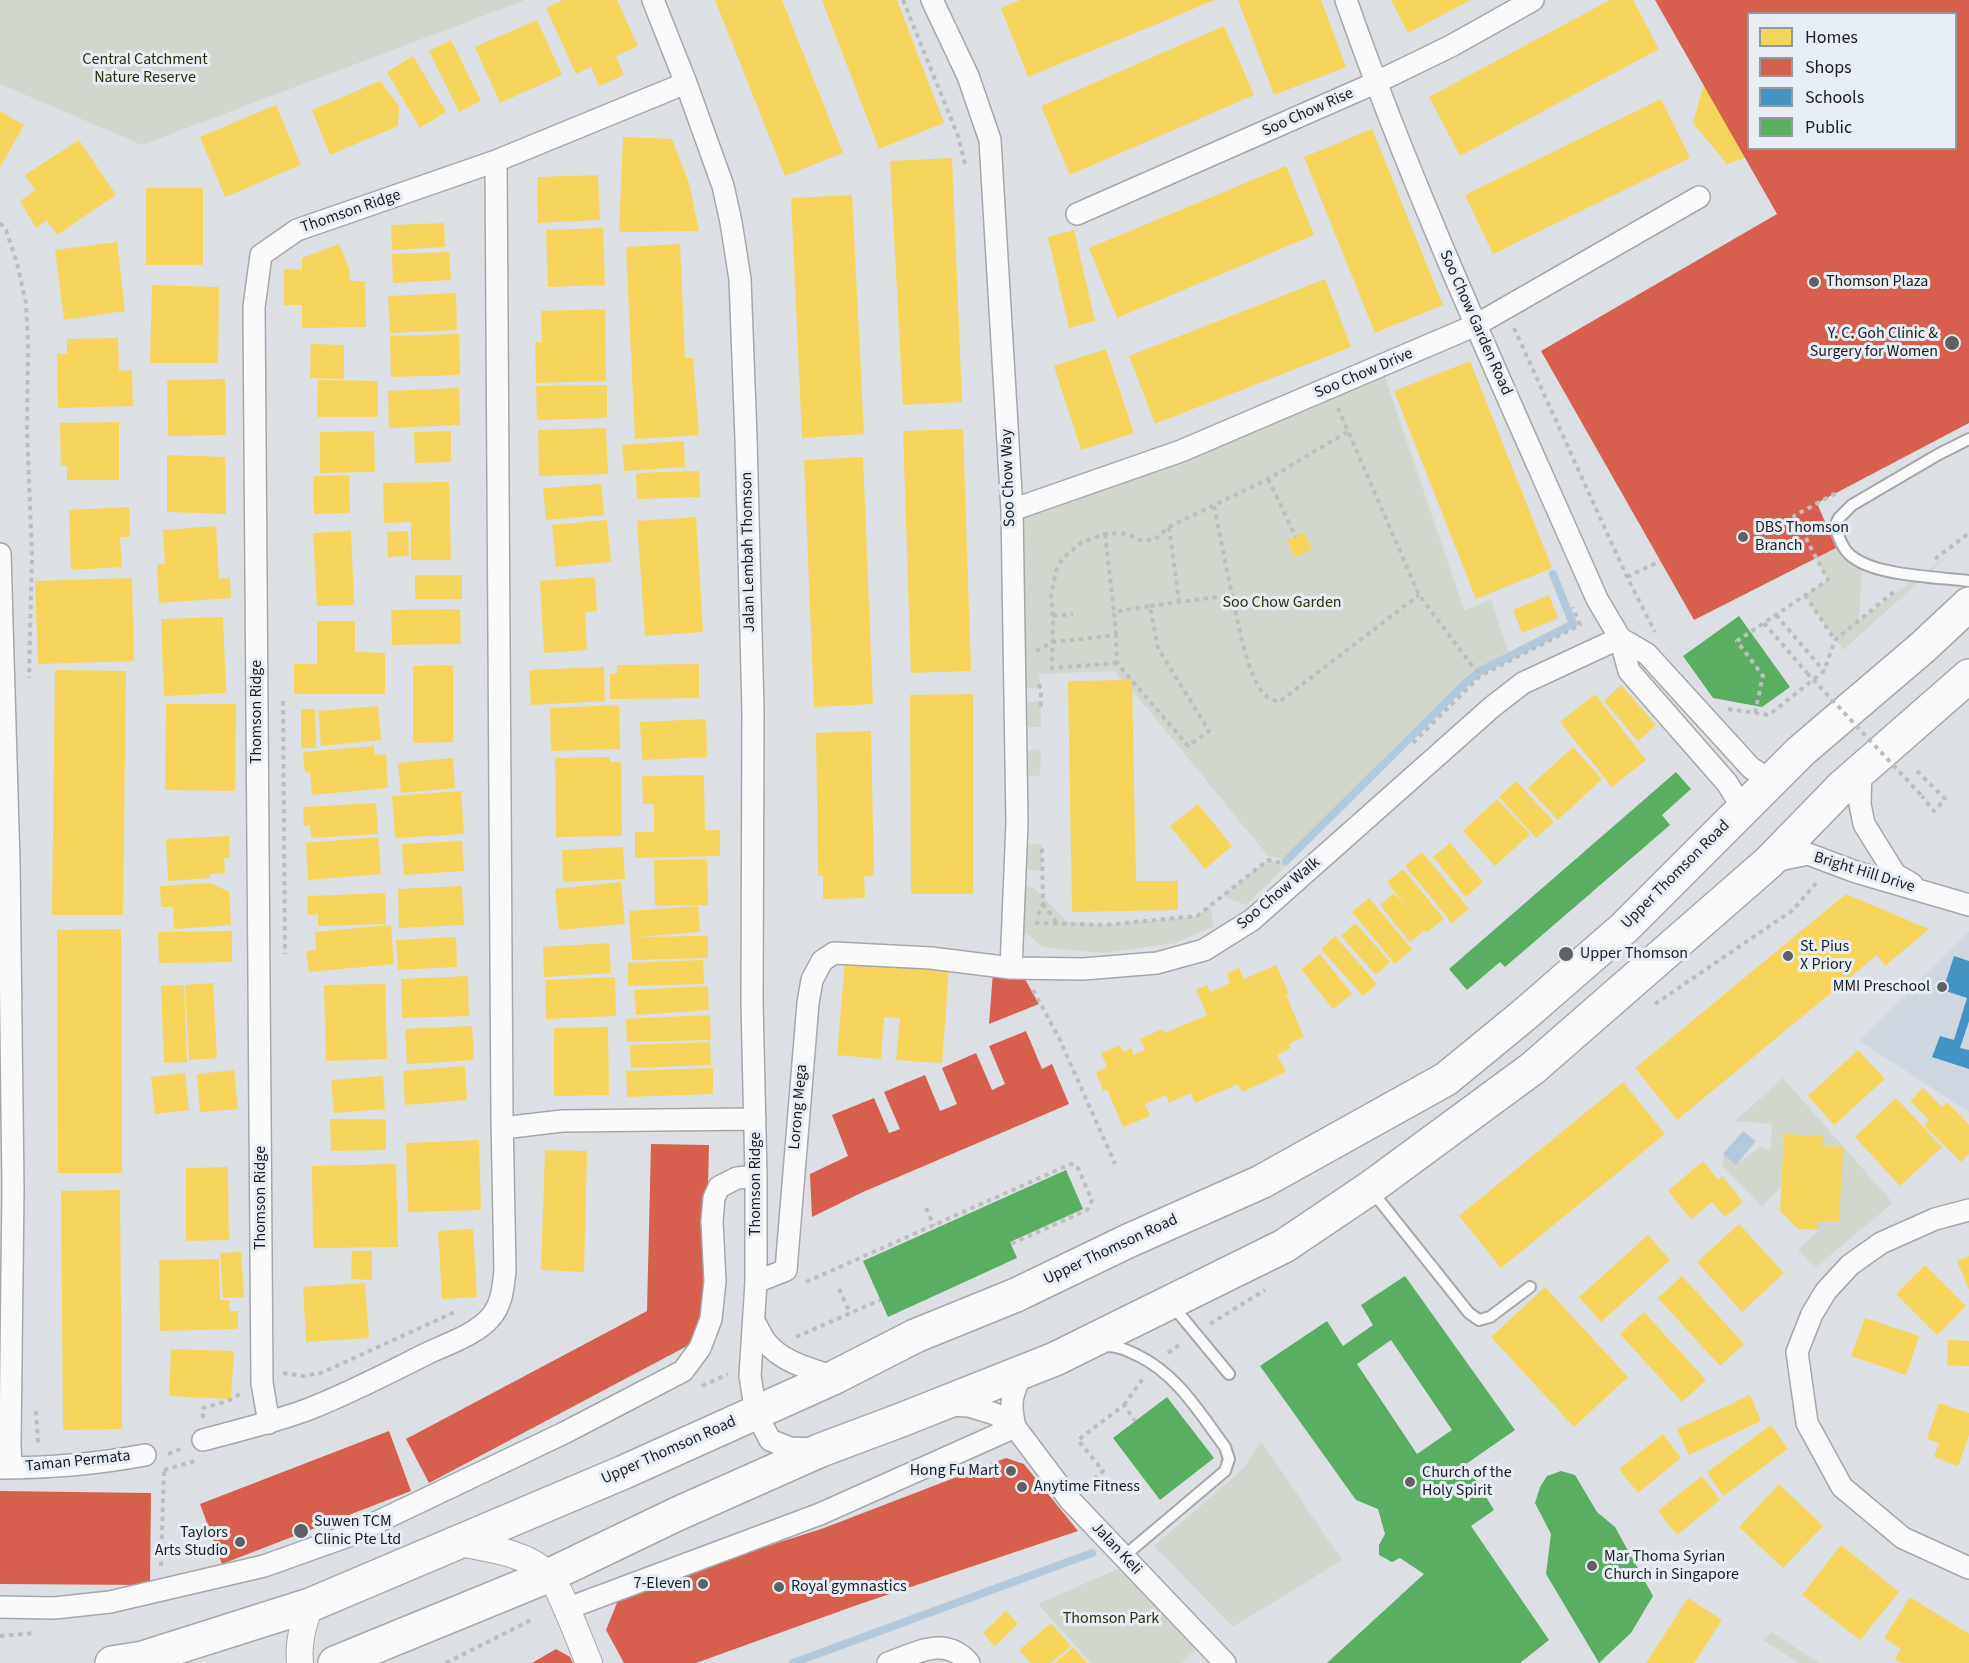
<!DOCTYPE html>
<style>
body{margin:0}
#map{position:relative;width:1969px;height:1663px;overflow:hidden;background:#dce0e4;font-family:"Source Sans 3",sans-serif}
canvas{display:block}
.legend{position:absolute;left:1747px;top:12px;width:210px;height:138px;box-sizing:border-box;background:#e6edf5;border:2px solid #959aa0;margin:0;padding:8px 10px;list-style:none;font-size:18px;color:#1b1d20}
.legend li{display:flex;align-items:center;gap:12px;height:30px}
.legend b{width:30px;border:2px solid #959aa0}
</style>
<div id="map">
<canvas width="1969" height="1663"></canvas>
<ul class="legend">
<li><b style="height:16px;background:#f6d55c"></b>Homes</li>
<li><b style="height:16px;background:#d6604d"></b>Shops</li>
<li><b style="height:16px;background:#4393c3"></b>Schools</li>
<li><b style="height:16px;background:#5aae61"></b>Public</li>
</ul>
</div>
<script>
const g = document.querySelector('canvas').getContext('2d');
g.lineJoin = 'round';
function paint(path, color) {
  g.fillStyle = color;
  g.fill(path, 'evenodd');
}
function stroke(path, color, width, dash) {
  g.strokeStyle = color;
  g.lineWidth = width;
  g.lineCap = dash ? 'butt' : 'round';
  g.setLineDash(dash || []);
  g.stroke(path);
}
function write(font, color, halo, rows, align = 'center') {
  g.font = font + ' "Source Sans 3",sans-serif';
  g.lineWidth = 6;
  g.setLineDash([]);
  g.textBaseline = 'middle';
  g.strokeStyle = halo;
  g.fillStyle = color;
  for (const [text, x, y, turn = 0] of rows) {
    g.save();
    g.translate(x, y);
    g.rotate((+turn || 0) * Math.PI / 180);
    g.textAlign = isNaN(turn) ? turn : align;
    if (halo) g.strokeText(text, 0, 0);
    g.fillText(text, 0, 0);
    g.restore();
  }
}
paint(new Path2D(`
 M1969 932V1112L1860 1041Z`), '#ced6e0');
paint(new Path2D(`
 M0 0H525L142 145 0 84Z
 M1383 371 1464 610 1491 600 1509 654 1475 669 1463 679 1283 859 1268 856 1152 714 1114 671 1039 674 1041 690 1015 685 1011 512Z
 M1836 548H1844L1862 563 1859 620 1951 553 1843 650 1805 595 1828 580 1816 558Z
 M1041 700V727H1016L1015 706Z
 M1041 749 1040 776 1017 775V752Z
 M1042 843V871L1015 868 1016 846Z
 M1268 860 1288 864 1246 905 1222 896Z
 M1015 881 1035 889 1067 921 1104 925 1197 916 1210 906 1214 926 1176 943 1102 953 1043 947 1013 923Z
 M1783 1078 1893 1203 1816 1267 1798 1250 1818 1231V1221L1843 1147 1822 1146V1136L1784 1134 1781 1186 1762 1207 1723 1166V1154L1736 1164 1760 1147 1770 1151 1772 1124 1735 1121Z
 M1261 1441 1342 1560 1233 1627 1154 1546 1243 1469Z
 M1122 1567 1197 1648 1182 1663H1091L1038 1604Z
 M1772 1632 1819 1663H1799L1763 1640Z`), '#d2d7cd');
paint(new Path2D(`
 M1743 1131 1756 1141 1736 1165 1723 1154Z`), '#b4cadc');
paint(new Path2D(`
 M563 0H617L638 46 616 56 624 75 599 86 591 67 576 74 546 8Z
 M715 0H782L843 153 785 176Z
 M822 0H897L944 123 879 149Z
 M1020 0H1215L1028 77 1001 8Z
 M1238 0H1321L1346 67 1274 95Z
 M1391 0H1471L1408 33Z
 M1610 0H1633L1659 49 1460 156 1429 97Z
 M1727 0H1815L1810 14H1748V148H1768L1767 150 1727 164 1693 123Z
 M1851 0H1942L1937 14H1846Z
 M537 20 562 75 500 103 475 47Z
 M1224 26 1254 95 1070 175 1041 106Z
 M451 40 481 101 459 112 429 51Z
 M413 56 446 112 420 128 387 72Z
 M380 81 399 106 398 126 330 155 312 110Z
 M1661 99 1690 158 1493 254 1465 195Z
 M276 105 301 165 225 197 200 137Z
 M0 111 24 125 0 167Z
 M1372 129 1443 305 1375 333 1304 157Z
 M623 137 672 139 689 183 699 231 619 232Z
 M79 140 116 195 57 235 47 220 36 228 20 201 35 190 25 175Z
 M1800 148H1893L1891 155 1820 194 1798 156Z
 M952 158 962 402 903 405 890 161Z
 M1286 166 1314 235 1117 318 1089 248Z
 M598 175 600 220 538 223 537 177Z
 M146 188H203V265H146Z
 M852 195 864 434 802 438 791 198Z
 M444 223 445 247 392 250 391 225Z
 M603 228 605 285 548 287 546 230Z
 M1074 230 1095 321 1069 328 1048 237Z
 M117 242 125 311 64 320 55 250Z
 M339 244 349 268 350 281H365L366 327 302 328V305H284V269L302 270V258Z
 M680 244 685 358H693L699 435 635 439 626 247Z
 M449 252 451 280 393 283 392 254Z
 M1325 279 1351 347 1155 424 1129 356Z
 M152 285 219 287 218 363H150Z
 M456 293 457 330 390 333 388 296Z
 M605 309 606 381 536 383 535 342H542L541 311Z
 M459 334 460 375 391 377 390 336Z
 M118 338 119 371 132 370 133 406 58 408 57 354H67V339Z
 M311 344 344 345V379L310 378Z
 M1106 349 1134 433 1081 450 1054 366Z
 M1470 361 1552 568 1476 599 1394 391Z
 M225 379 226 435 168 436 167 380Z
 M318 380 378 381V417H317Z
 M607 385V418L537 420 536 386Z
 M459 388 460 425 389 428 388 391Z
 M119 422V480H67V466H61L60 423Z
 M606 428 608 474 539 476 538 430Z
 M963 429 971 671 911 673 903 431Z
 M374 431 375 472 320 473V432Z
 M451 431V462L415 463 414 432Z
 M684 441 685 467 624 471 622 445Z
 M167 455 225 457 226 514 167 512Z
 M863 457 873 704 814 707 804 460Z
 M699 471 700 497 637 499 636 473Z
 M349 475 350 513 314 514 313 476Z
 M449 482 451 560H411V522L384 523 383 483Z
 M601 484 604 515 546 520 543 488Z
 M129 507 130 537H120L122 567 71 570 69 510Z
 M696 517 703 632 645 636 637 521Z
 M607 520 611 562 556 567 552 525Z
 M216 526 219 579 230 578 231 598 159 603 157 565 165 564 163 530Z
 M351 531 354 605 317 606 313 533Z
 M408 531 409 556 388 557 387 532Z
 M1304 532 1312 549 1295 557 1287 541Z
 M415 575H462V599H415Z
 M595 577 597 611 585 612 587 650 544 653 540 581Z
 M132 578 134 661 38 664 35 581Z
 M1549 595 1558 618 1522 633 1513 610Z
 M460 609 461 644 392 645 391 610Z
 M223 617 226 693 164 696 161 619Z
 M317 621H355V652L385 653V694H294V664H317Z
 M699 664V698L610 699V674L617 673V665Z
 M453 665V742L413 743V666Z
 M604 667 605 701 531 705 529 670Z
 M55 670 126 671 123 915H52Z
 M1132 680 1136 881H1178V910L1072 912 1068 681Z
 M1621 685 1656 725 1638 741 1604 701Z
 M973 694V894H911L910 695Z
 M1595 694 1646 760 1612 787 1560 722Z
 M166 704H236L235 791 165 790Z
 M619 705 620 749 551 751 550 708Z
 M378 706 381 740 321 746 318 711Z
 M301 709H315L316 748H301Z
 M706 719 707 757 642 760 640 722Z
 M871 731 874 876H864L865 898 823 899V876H818L816 733Z
 M374 746 375 755 386 754 388 788 312 795 310 772 305 773 303 752Z
 M1573 747 1602 779 1558 820 1528 788Z
 M610 757V762H621L622 836 556 837 555 758Z
 M453 758 455 788 401 793 398 763Z
 M704 775 705 830H720V856L635 858V832H654V804H643L642 776Z
 M1516 781 1554 822 1536 838 1499 797Z
 M461 791 464 834 395 838 392 796Z
 M1497 799 1530 834 1495 866 1463 831Z
 M376 803 378 834 311 838 310 826H304L303 807Z
 M1198 804 1232 846 1205 869 1170 826Z
 M229 836 230 858H224L225 873 210 874V878L168 881 166 839Z
 M378 837 381 874 308 880 306 843Z
 M462 841 464 871 404 875 402 844Z
 M1450 843 1483 882 1466 897 1433 857Z
 M623 847 625 879 563 882 562 850Z
 M1422 852 1469 909 1452 923 1405 866Z
 M707 859 708 905 655 906 654 860Z
 M1403 869 1444 919 1427 932 1425 930 1410 942 1380 905 1394 893 1411 912 1387 882Z
 M621 882 625 924 559 930 555 889Z
 M211 883 229 892 231 925 174 929 173 907H161L160 886Z
 M462 886 464 925 399 928 398 889Z
 M385 893 386 924 318 926V914L308 915 307 896Z
 M1846 894 1929 929 1885 966 1877 955 1677 1120 1635 1068Z
 M1369 898 1412 949 1395 964 1352 912Z
 M698 906 700 932 637 937 708 936V958L632 960 629 911Z
 M1355 923 1390 962 1376 975 1341 936Z
 M391 925 394 964 309 972 306 951 316 950 315 932Z
 M121 929 122 1173H58L57 930Z
 M232 931V962L159 963 158 932Z
 M1335 936 1377 984 1363 996 1321 949Z
 M456 937 457 967 398 970 396 940Z
 M609 943 611 973 544 977 543 947Z
 M1320 954 1352 994 1333 1009 1301 969Z
 M703 960 704 984 628 986V963Z
 M845 960 949 968 942 1063 896 1060 900 1018 884 1017 881 1059 837 1055Z
 M1276 965 1289 994 1286 995 1304 1037 1289 1044 1291 1048 1277 1055 1286 1072 1242 1092 1238 1084 1195 1103 1191 1093 1169 1103 1166 1095 1145 1104 1150 1116 1123 1127 1107 1089 1103 1091 1096 1072 1107 1067 1101 1053 1120 1045 1123 1052 1131 1048 1134 1055 1145 1050 1140 1039 1162 1029 1165 1033 1207 1015 1196 990 1207 985 1210 992 1230 983 1227 974 1239 968 1244 979Z
 M468 976 469 1016 402 1018 401 979Z
 M615 977 616 1016 546 1019 545 980Z
 M213 983 217 1058 189 1060 185 985Z
 M385 984 387 1059 326 1061 324 985Z
 M184 985 187 1062 164 1063 161 986Z
 M708 986 709 1010 636 1015 634 990Z
 M710 1015 711 1040 627 1042 626 1019Z
 M472 1026 474 1060 407 1064 405 1029Z
 M608 1027 609 1095 554 1096V1028Z
 M710 1042 711 1065 631 1068 630 1045Z
 M1858 1050 1885 1079 1834 1125 1808 1096Z
 M465 1066 467 1100 405 1105 403 1071Z
 M713 1068V1094L627 1097 626 1071Z
 M234 1070 238 1109 200 1112 197 1074Z
 M185 1073 189 1110 155 1114 151 1077Z
 M383 1076 385 1109 334 1113 331 1080Z
 M1623 1082 1665 1134 1501 1268 1459 1216Z
 M1923 1088 1942 1107 1947 1102 1969 1125V1154L1961 1162 1924 1125 1929 1120 1910 1101Z
 M1896 1098 1942 1147 1900 1186 1855 1137Z
 M330 1119H386V1150L331 1151Z
 M1784 1134 1823 1136 1822 1146 1843 1147 1839 1222 1818 1221V1230L1798 1229 1780 1211Z
 M479 1140 481 1210 408 1212 406 1143Z
 M545 1150 587 1151 584 1272 541 1270Z
 M1703 1161 1718 1180 1722 1176 1743 1202 1725 1217 1712 1202 1691 1219 1668 1191Z
 M396 1164 398 1247 313 1248 312 1166Z
 M228 1167 229 1240 186 1241V1168Z
 M120 1190 122 1429 63 1430 61 1191Z
 M1739 1224 1784 1273 1742 1312 1697 1262Z
 M473 1229 477 1297 442 1299 438 1231Z
 M1648 1235 1670 1260 1601 1322 1579 1297Z
 M352 1251H372V1280L351 1279Z
 M241 1252 244 1297 223 1298 220 1253Z
 M1969 1256V1290L1957 1261Z
 M219 1259 220 1300H229L230 1311H238V1329L160 1331 159 1260Z
 M1925 1265 1966 1306 1937 1335 1896 1294Z
 M1682 1276 1744 1344 1720 1366 1658 1298Z
 M365 1283 369 1338 306 1342 303 1287Z
 M1545 1287 1628 1377 1574 1427 1491 1337Z
 M1644 1312 1706 1380 1682 1402 1620 1334Z
 M1865 1318 1919 1336 1906 1375 1851 1356Z
 M1948 1340 1969 1341V1366L1947 1365Z
 M171 1349 234 1351 231 1399 169 1396Z
 M1750 1395 1761 1421 1689 1455 1677 1429Z
 M1939 1403 1969 1413V1435L1958 1466 1934 1457 1939 1443 1927 1439Z
 M1771 1425 1788 1449 1723 1496 1707 1472Z
 M1663 1434 1681 1458 1638 1493 1619 1469Z
 M1702 1476 1720 1500 1677 1535 1658 1511Z
 M1779 1484 1823 1526 1783 1568 1739 1527Z
 M1841 1545 1899 1592 1860 1640 1802 1595Z
 M1910 1597 1969 1634V1663H1901L1895 1659 1901 1649 1884 1638Z
 M1688 1598 1722 1620 1694 1663H1646Z
 M1006 1611 1018 1624 995 1646 983 1633Z
 M1051 1623 1071 1646 1051 1663H1031L1019 1650Z
 M1073 1647 1087 1663H1055Z`), '#f6d55c');
paint(new Path2D(`
 M1655 0H1969V423L1817 503 1836 548 1694 620 1541 351 1777 214ZM1748 14H1956V148H1748Z
 M993 972H1021L1039 1004 989 1024Z
 M1026 1031 1042 1069 1052 1064 1069 1104 863 1192 812 1217 810 1174 848 1156 832 1115 874 1098 889 1133 895 1131 900 1129 884 1092 925 1075 940 1111 950 1107 957 1104 942 1068 976 1053 992 1090 1005 1084 989 1046Z
 M651 1144 709 1145 705 1309 700 1328 689 1345 429 1483 406 1439 647 1311Z
 M389 1431 411 1491 222 1564 200 1504Z
 M1006 1458 1024 1464 1078 1531 857 1605 696 1663H624L606 1630 621 1593 824 1528Z
 M0 1491 151 1493 150 1585 0 1584Z
 M556 1649 570 1657 573 1663H532Z`), '#d6604d');
paint(new Path2D(`
 M1954 956 1969 961V1021L1960 1048 1969 1050V1069L1932 1057 1940 1036 1954 1040 1967 998 1943 990Z`), '#4393c3');
paint(new Path2D(`
 M1739 616 1790 687 1762 707 1713 698 1683 656Z
 M1676 772 1691 789 1662 815 1670 825 1505 967 1500 962 1467 990 1449 969Z
 M1066 1170 1083 1209 1010 1242 1017 1258 888 1317 863 1261Z
 M1405 1276 1515 1430 1466 1464 1494 1510 1471 1526 1549 1640 1520 1663H1327L1424 1574 1400 1558 1392 1562 1379 1555V1545L1385 1534 1378 1509 1356 1500 1260 1366 1327 1321 1343 1346 1373 1325 1361 1305ZM1391 1340 1452 1430 1417 1454 1357 1364Z
 M1167 1397 1214 1458 1160 1500 1113 1438Z
 M1561 1471 1575 1475 1597 1512 1615 1527 1653 1596 1631 1633 1599 1663 1546 1574 1551 1534 1535 1503 1540 1487 1547 1476Z`), '#5aae61');
stroke(new Path2D(`
 M1286 861 1464 684 1480 671 1573 624 1553 574
 M793 1663 1092 1553`), '#b4cadc', 8);
const service = new Path2D(`
 M1969 439 1939 454 1852 505 1839 518 1835 526C1839 538 1843 551 1854 558 1879 576 1938 577 1969 581
 M1371 1190 1469 1313 1479 1320 1490 1317 1530 1287
 M1172 1305 1229 1374
 M1106 1346C1118 1346 1126 1350 1137 1355 1177 1374 1199 1412 1225 1447L1229 1459 1225 1471 1123 1557`);
const minor = new Path2D(`
 M653 0 686 83 723 186 731 222 740 279 746 438 753 710 752 1002 756 1176V1282L750 1376 756 1413 770 1440 790 1448 814 1449
 M932 0 968 76 990 140 1012 510 1017 823 1011 968
 M1346 0C1418 205 1510 401 1597 599L1620 638 1629 671 1727 783 1743 809
 M1077 214 1375 83 1451 46 1533 0
 M1012 510 1181 451 1476 325 1699 197
 M0 554 9 863 13 1189 10 1444 11 1468
 M1620 638 1647 654 1751 768 1772 781
 M1861 769 1860 804 1864 824 1895 874 1912 884
 M1769 862 1808 854 1856 872 1969 905
 M503 1128 562 1121 755 1119
 M1969 1210 1935 1219 1881 1243 1850 1265 1826 1291 1812 1314 1797 1352 1807 1423 1842 1487 1903 1538 1969 1568
 M756 1282 786 1270 808 1003 812 980 822 961 834 953 931 958 1011 968 1083 969 1157 963 1204 950 1252 920 1492 707 1523 683 1620 638
 M754 1321C758 1328 761 1336 766 1342 781 1362 813 1370 835 1377
 M947 1405 969 1406 995 1414 1015 1427 1070 1500 1225 1663
 M269 1423 262 1383 254 307 261 255 297 230 496 161 686 83
 M1015 1427C1009 1401 1012 1396 1022 1372
 M203 1440C239 1430 275 1422 309 1409 350 1393 388 1373 426 1354 447 1344 475 1335 490 1318 502 1305 503 1288 505 1271L502 1117 496 161
 M0 1468C49 1468 97 1464 145 1455
 M0 1607 54 1608 110 1602 264 1566 348 1536 564 1433 683 1371 700 1348 711 1319 715 1281 712 1221 714 1198 719 1187 737 1178 756 1176
 M566 1609 820 1514 1015 1427
 M888 1663C917 1653 945 1635 969 1663`);
const tertiary = new Path2D(`
 M460 1543C490 1549 524 1552 548 1574 558 1582 582 1647 589 1663
 M300 1663C298 1641 303 1626 310 1605`);
const primary = new Path2D(`
 M112 1663 143 1658 310 1605 624 1472 835 1377 915 1336 1016 1295 1128 1241 1261 1182 1446 1079 1524 1015 1624 928 1801 751 1923 647 1969 604
 M335 1663 550 1575 677 1514 821 1450 901 1420 1055 1359 1284 1246 1370 1188 1533 1068 1769 862 1842 787 1969 676`);
stroke(service, '#a5a8ab', 14);
stroke(minor, '#a5a8ab', 24);
stroke(tertiary, '#a5a8ab', 28);
stroke(primary, '#a5a8ab', 36);
stroke(new Path2D(`
 M903 0 958 136 966 168
 M0 223 6 230 17 263 26 303 28 344 27 431 32 556 29 678
 M1514 328 1627 577 1655 632
 M1338 408 1419 595 1480 676
 M1268 479 1296 537
 M1214 506 1232 595
 M1169 527 1179 602
 M1105 534 1114 612
 M1935 559 1969 533
 M1627 577 1660 561
 M1805 595 1835 640
 M1150 606 1232 595C1238 622 1246 671 1263 693 1267 698 1273 700 1279 702L1419 595
 M1776 615 1824 671
 M1053 616 1073 614
 M1764 623 1807 673
 M1036 651 1053 642 1116 635 1117 663 1188 746 1209 731 1158 648 1150 606 1114 612 1116 635
 M1117 663 1052 668 1053 616 1051 596 1056 571 1062 559 1082 542 1105 534 1121 533 1130 535 1139 540H1154L1169 527 1268 479 1347 432
 M1039 684 1041 690V709
 M283 701 285 954
 M1728 709 1769 715 1824 671 1835 640 1896 590
 M1755 713 1763 676 1737 641 1828 580 1794 516 1836 493
 M1413 743 1480 676 1580 625 1573 607
 M1917 771 1945 799 1934 811 1922 796
 M1043 904 1058 924
 M1038 915 1043 904 1042 848
 M1035 923 1104 925 1197 916 1268 860 1281 863
 M1033 990 1059 1038 1115 1164
 M1655 1004 1793 910 1818 881
 M926 1208 934 1226
 M806 1282 1071 1164 1077 1166 1092 1200 1087 1210 1011 1244
 M839 1289 850 1313
 M1210 1324 1265 1290
 M796 1337 880 1300
 M1168 1353 1182 1343
 M283 1373 303 1376 321 1373 457 1311
 M702 1386 728 1374
 M1124 1405 1144 1377
 M36 1411 38 1443
 M203 1418V1408L228 1401 240 1394
 M168 1454 183 1448
 M164 1470 195 1461
 M1087 1485 1103 1471 1078 1440 1124 1405 1135 1421
 M161 1566 164 1469
 M0 1636 35 1633
 M446 1663 531 1620`), '#bebec0', 4, [4.5, 4.5]);
stroke(service, '#fafafb', 10);
stroke(minor, '#fafafb', 21);
stroke(tertiary, '#fafafb', 26);
stroke(primary, '#fafafb', 33);
stroke(new Path2D(`
 M1807 673 1922 796`), '#bebec0', 4, [4.5, 4.5]);
for (const [x, y, r, color] of [
 [1814,282,6,"#5f6165"],
 [1952,343,8,"#5f6165"],
 [1743,537,6,"#5f6165"],
 [1566,954,8,"#5f6165"],
 [1788,956,6,"#5f6165"],
 [1942,987,6,"#5f6165"],
 [1011,1471,6,"#5f6165"],
 [1410,1482,6,"#5f6165"],
 [1022,1487,6,"#5f6165"],
 [301,1531,8,"#5f6165"],
 [240,1542,6,"#5f6165"],
 [1592,1566,6,"#5f6165"],
 [703,1584,6,"#5f6165"],
 [779,1587,6,"#5f6165"]
]) {
  const dot = new Path2D();
  dot.arc(x, y, r, 0, 2 * Math.PI);
  g.fillStyle = color;
  g.fill(dot);
  stroke(dot, '#e6edf5', 2);
}
write('16px', '#2a3108', '#e6edf5', [
 ["Central Catchment",145,60],
 ["Nature Reserve",145,78],
 ["Soo Chow Garden",1282,603],
 ["Thomson Park",1111,1619]
]);
write('16px', '#1b1d20', '#e6edf5', [
 ["Soo Chow Rise",1308,113,-24],
 ["Thomson Ridge",351,212,-19],
 ["Soo Chow Garden Road",1475,323,66],
 ["Soo Chow Drive",1364,374,-23],
 ["Soo Chow Way",1009,478,-92],
 ["Jalan Lembah Thomson",749,552,-91],
 ["Thomson Ridge",257,712,-90],
 ["Bright Hill Drive",1864,873,17],
 ["Upper Thomson Road",1676,875,-45],
 ["Soo Chow Walk",1279,894,-40],
 ["Lorong Mega",799,1107,-85],
 ["Thomson Ridge",756,1184,-90],
 ["Thomson Ridge",261,1198,-90],
 ["Upper Thomson Road",1111,1250,-25],
 ["Upper Thomson Road",669,1451,-24],
 ["Taman Permata",78,1462,-6],
 ["Jalan Keli",1116,1549,47]
]);
write('16px', '#1b1d20', '#e6edf5', [
 ["Thomson Plaza",1826,282],
 ["Y. C. Goh Clinic &",1938,334,"right"],
 ["Surgery for Women",1938,352,"right"],
 ["DBS Thomson",1755,528],
 ["Branch",1755,546],
 ["St. Pius",1800,947],
 ["X Priory",1800,965],
 ["Upper Thomson",1580,954],
 ["MMI Preschool",1930,987,"right"],
 ["Hong Fu Mart",999,1471,"right"],
 ["Church of the",1422,1473],
 ["Holy Spirit",1422,1491],
 ["Anytime Fitness",1034,1487],
 ["Suwen TCM",314,1522],
 ["Clinic Pte Ltd",314,1540],
 ["Taylors",228,1533,"right"],
 ["Arts Studio",228,1551,"right"],
 ["Mar Thoma Syrian",1604,1557],
 ["Church in Singapore",1604,1575],
 ["7-Eleven",691,1584,"right"],
 ["Royal gymnastics",791,1587]
], 'left');
</script>
